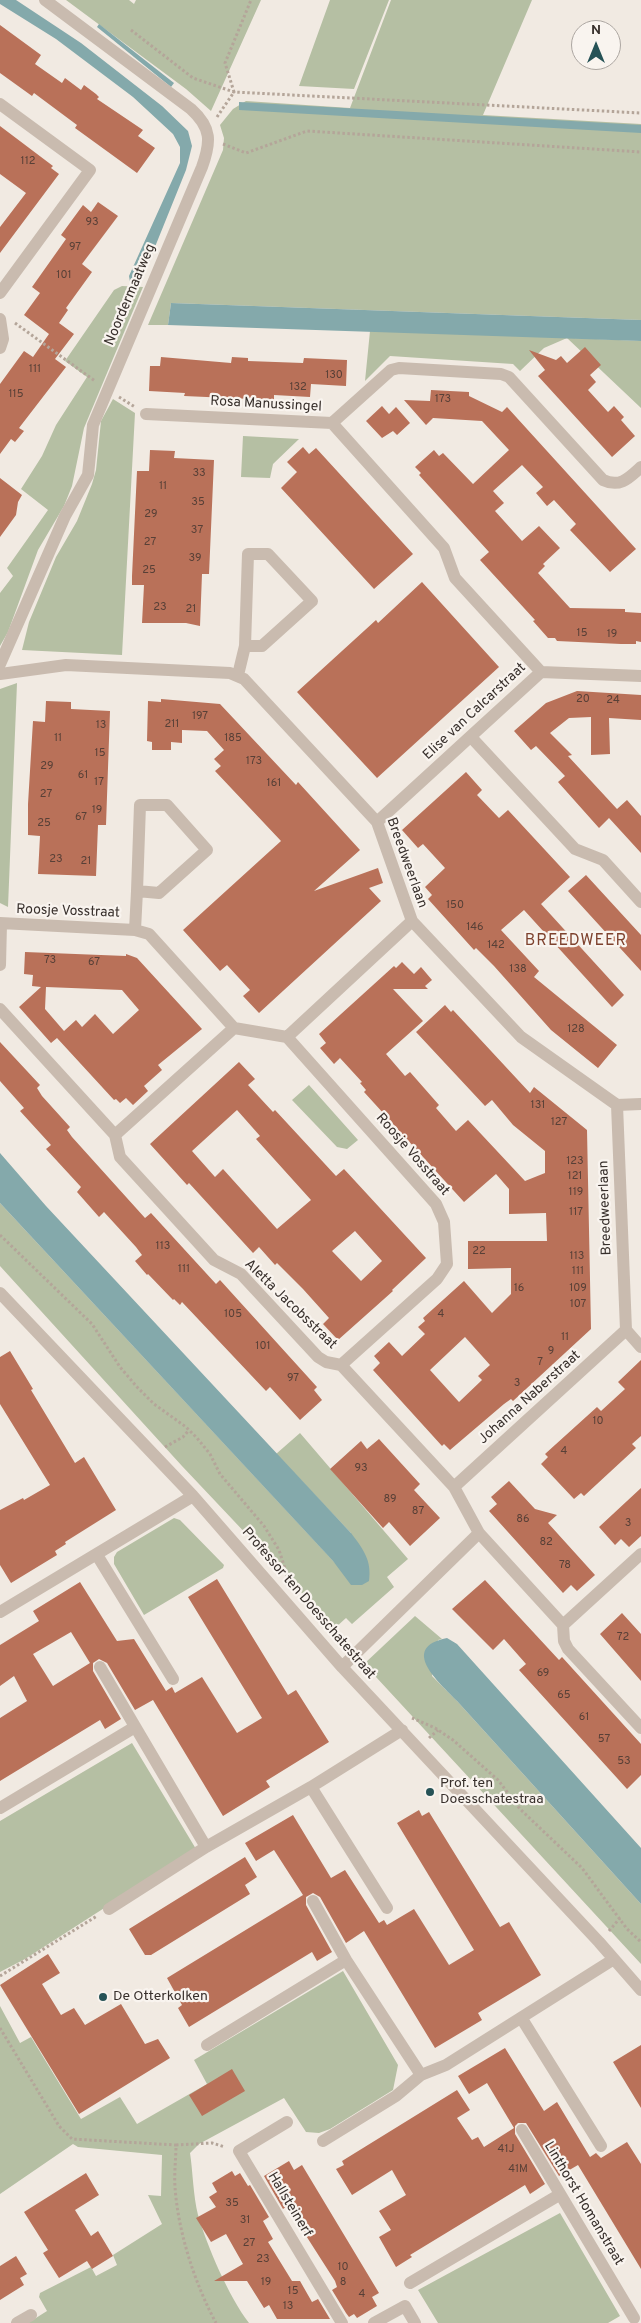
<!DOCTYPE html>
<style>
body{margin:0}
#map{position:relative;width:641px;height:2323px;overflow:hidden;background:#f1eae2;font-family:Overpass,sans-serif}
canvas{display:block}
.north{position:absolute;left:571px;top:20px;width:50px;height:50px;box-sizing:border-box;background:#f9f4ef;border:1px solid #aca6a1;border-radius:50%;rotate:0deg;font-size:14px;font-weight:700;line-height:20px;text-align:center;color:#38302c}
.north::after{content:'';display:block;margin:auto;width:18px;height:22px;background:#265256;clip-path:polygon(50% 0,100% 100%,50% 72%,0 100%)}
</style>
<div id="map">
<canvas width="641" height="2323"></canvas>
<div class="north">N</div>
</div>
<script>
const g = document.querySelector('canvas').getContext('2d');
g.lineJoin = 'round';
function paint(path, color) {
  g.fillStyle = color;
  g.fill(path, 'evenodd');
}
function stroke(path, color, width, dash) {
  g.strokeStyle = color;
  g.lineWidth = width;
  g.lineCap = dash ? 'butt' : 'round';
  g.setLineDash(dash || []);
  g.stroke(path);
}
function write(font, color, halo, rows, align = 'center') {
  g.font = font + ' Overpass,sans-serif';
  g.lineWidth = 4.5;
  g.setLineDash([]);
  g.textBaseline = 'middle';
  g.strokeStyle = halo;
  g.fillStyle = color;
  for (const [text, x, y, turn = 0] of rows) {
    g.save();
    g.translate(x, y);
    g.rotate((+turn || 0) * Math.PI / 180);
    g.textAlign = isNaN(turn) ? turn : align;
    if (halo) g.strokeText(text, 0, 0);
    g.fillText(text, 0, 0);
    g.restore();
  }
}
paint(new Path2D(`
 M66 0H129L134 4 136 0H261L211 111 186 89Z
 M330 0H389L354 89 299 86Z
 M391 0H532L483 115 641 124V320L171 303 168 325H148L223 150 224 138 220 125 233 109 246 101 350 108Z
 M122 286 143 287 84 428 72 486 64 506 38 550 8 632 0 646V593L13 576 7 568 48 510 21 489 42 456 56 425 87 377 65 361 114 290Z
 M370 331C461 333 551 337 641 341V408L567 338 544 348 520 371 513 364 390 356 365 381Z
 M113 399 135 413 122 655 22 650 29 622 56 557 77 521 92 484 96 470 101 421Z
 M243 436 299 439 273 464 270 478 241 477Z
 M17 683 8 907 0 903V689Z
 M309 1085 358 1140 347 1149 337 1147 292 1100Z
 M0 1203 337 1565 351 1533 276 1454 300 1433 408 1559 387 1577 394 1587 352 1624 346 1618 335 1628 182 1466 0 1266Z
 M174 1518 180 1520 224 1565 223 1568 144 1615 114 1564V1557L117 1552Z
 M415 1616 442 1639 438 1640 432 1676 457 1701 641 1904V1964L364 1664Z
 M132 1743 196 1849 25 1959 0 1972V1821Z
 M343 1971 398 2065 393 2090 330 2129 319 2133 306 2132 284 2098 199 2144 190 2153C193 2173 193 2195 198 2215 207 2246 229 2297 249 2323H28L47 2311 39 2297 40 2293 91 2267 96 2276 117 2265 113 2255 162 2224 148 2195 161 2196 162 2155 78 2147 73 2144 0 2194V2006L20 2043 31 2037 81 2119 120 2097 137 2124 207 2084 194 2060Z
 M560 2213 620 2316 608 2323H438L418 2290Z`), '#b5bfa3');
paint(new Path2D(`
 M0 0H16L81 43 162 106 188 131 192 146 186 170 140 284 130 282 129 276 180 163V147L173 134 133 97 56 39 0 4Z
 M99 24 174 83 171 87 97 27Z
 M239 102 641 125V133L239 110Z
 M171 303 641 320V341L168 325Z
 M0 1153 46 1206 351 1533C363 1549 372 1560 369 1581L362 1585H351L333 1561 0 1203Z
 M447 1638 457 1644 641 1848V1904L457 1701C440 1683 398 1648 447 1638Z`), '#84a9ab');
paint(new Path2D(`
 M0 25 41 55 35 64 62 83 65 78 81 90 84 85 96 94 99 97 97 99 143 130 138 136 155 148 137 173 75 128 77 125 34 93 32 96 0 73Z
 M0 126 53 166 51 168 59 174 0 253V227L26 193 0 174Z
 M98 202 118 216 82 264 92 272 66 308 68 310 59 323 74 334 55 359 66 367 19 428 24 431 15 442 11 439 0 454V384L24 351 33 357 49 334 24 315 40 293 32 287 66 239 61 235 83 205 91 212Z
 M585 347 601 365 590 375 596 382 588 390 608 412 614 406 624 417 621 420 635 436 612 457 538 376 545 370 529 350 556 360 561 356 567 363Z
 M161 357 231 363 232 357 248 358V361L303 363 304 358 347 360 346 386 311 384 310 397 274 395V400L184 396 185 393 149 391 150 366H160Z
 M431 390 469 392V396L502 412 507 407 636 549 610 572 570 530 576 524 554 500 547 506 536 493 543 487 522 465 493 491 504 503 495 511 522 541 539 526 560 548 543 564 545 566 538 573 570 608 625 609V612L641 613V642L636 641V644H621L557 641 555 638H548L533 621 535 620 480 560 489 552 419 475 421 473 415 467 434 450 439 456 443 453 473 484 509 450 482 421 433 418 426 425 404 400 430 401Z
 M382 406 389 414 396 407 410 423 397 435 393 431 382 438 366 421Z
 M303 447 309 454 316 448 413 554 374 589 281 488 297 472 287 462Z
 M150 450 175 451 174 458 214 460 209 574H202L200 626 186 623H142L144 585H132V576L137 471H149Z
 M0 478 22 495 18 502 16 515 0 537Z
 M422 582 499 667 377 778 297 692 376 620 378 623Z
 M577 691 641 695V720L609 718 610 754 591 755V717L569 718 550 733 572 755 568 756 617 809 627 800 641 816V853L609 818 599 828 558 782 565 776 536 746 531 750 514 731 546 703Z
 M161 699 220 704 296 785 298 782 360 850 314 891 378 868 383 883 369 888 381 901 259 1013 243 996 250 990 227 965 220 971 183 930 281 841 215 771 221 766 214 759 224 750 207 731 182 730V743L171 742V750H152V742L147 741 148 701 161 702Z
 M46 701 71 702V709L110 711 106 825H98L96 876 38 874 40 836 28 835V804L33 721 45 722Z
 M466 772 482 790 477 795 499 818 508 810 570 877 541 904 624 995 612 1007 524 910 501 930 539 971 534 977 617 1045 598 1068 551 1030 494 966 476 948 474 950 428 899 432 895 425 887 445 868 423 844 418 848 402 830Z
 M586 875 641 935V971L568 891Z
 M25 952 126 956V954L137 958 202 1029 158 1065 162 1070 144 1086 148 1091 133 1105 126 1098 120 1103 116 1099 114 1100 57 1038 51 1043 19 1007 41 987 32 986 33 975 24 974ZM46 987 122 990 139 1010 113 1034 95 1014 82 1027 76 1020 64 1031 45 1009Z
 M402 962 414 974 421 967 432 980 425 986 428 989H393L423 1021 386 1054 405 1076 410 1072 439 1105 436 1108 456 1131 468 1120 525 1181 545 1173V1151L513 1125 492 1100 485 1106 416 1032 445 1005 451 1012 453 1010 530 1093 534 1087 587 1130 591 1329 513 1401 511 1399 504 1404 450 1450 444 1444 442 1446 373 1370 380 1363 374 1356 389 1342 402 1356 425 1334 418 1327 425 1321 423 1318 464 1281 492 1313 511 1294V1268L468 1269V1241H547L546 1213 509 1214V1189L496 1174 464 1202 364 1092 366 1090 360 1083 362 1082 340 1058 334 1064 320 1048 326 1043 319 1034 394 966 396 968ZM465 1337 490 1365 478 1376 482 1380 459 1402 430 1370Z
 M0 1042 40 1085 37 1088 42 1096 70 1127 67 1130 72 1137 145 1218 151 1213 216 1284 220 1280 317 1387 314 1390 322 1400 300 1420 270 1387 266 1391 182 1302 180 1305 174 1299 173 1300 148 1274 147 1275 135 1261 142 1255 136 1247 104 1212 99 1217 77 1192 81 1187 46 1149 51 1145 20 1111 24 1108 0 1081Z
 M239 1062 255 1079 248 1085 273 1112 275 1110 336 1176 344 1169 426 1258 392 1290 393 1291 338 1340 323 1324 329 1318 303 1289 277 1263 275 1265 259 1247 253 1253 189 1183 187 1185 150 1144ZM237 1110 260 1136 256 1139 311 1200 277 1229 223 1169 215 1177 192 1151ZM355 1231 382 1261 361 1281 332 1251Z
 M10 1351 33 1389 31 1390 75 1463 84 1457 116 1510 65 1542 66 1544 55 1551 57 1555 11 1583 0 1565V1510L23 1498 24 1500 50 1485 0 1404V1357Z
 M641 1360V1436L632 1444 636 1448 584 1496 581 1493 574 1499 541 1464 548 1457 545 1454 597 1407 601 1411 625 1389 618 1382Z
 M379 1439 420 1484 414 1490 440 1518 410 1546 389 1522 383 1528 330 1469 361 1441 367 1449Z
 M509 1481 535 1509 557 1515 548 1523 595 1575 577 1591 571 1585 563 1593 489 1511 497 1504 491 1497Z
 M641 1488V1536L629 1547 621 1539 615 1545 599 1527Z
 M217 1579 288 1695 296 1690 329 1742 266 1781 270 1787 223 1816 153 1700 135 1710 107 1663 99 1659 93 1663V1671L121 1719 105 1729 100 1720 0 1781V1718L27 1701 14 1676 0 1686V1645L39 1621 33 1611 80 1582 117 1641 134 1639 166 1691 172 1687 175 1693 202 1677 237 1733 262 1718 188 1597ZM71 1632 90 1663 53 1686 33 1654Z
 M485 1580 559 1660 562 1657 641 1744V1775L627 1789 519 1670 526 1664 504 1639 493 1650 452 1609Z
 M622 1613 641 1634V1681L600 1634Z
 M419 1810 422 1816 429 1812 500 1927 509 1922 541 1975 478 2013 482 2020 435 2048 364 1931 346 1943 320 1897 313 1893 306 1897V1905L332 1952 317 1961 312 1952 189 2027 178 2008 182 2005 167 1978 303 1895 274 1850 256 1861 245 1843 293 1815 331 1878 345 1870 379 1923 384 1920 387 1925 414 1909 449 1965 474 1950 397 1823Z
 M245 1857 257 1877 245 1885 250 1894 151 1955H145L129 1929Z
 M48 1954 60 1973 42 1984 61 2015 74 2008 85 2025 121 2004 145 2044 158 2039 170 2058 79 2114 0 1985Z
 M641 2045V2108L613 2062Z
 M505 2048 544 2111 557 2102 590 2157 596 2153 601 2158 627 2142 641 2164V2269L578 2165 559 2176 526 2123H518L515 2126V2134L545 2184 530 2194 525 2185 410 2255 412 2257 396 2267 379 2237 391 2230 379 2211 406 2195 392 2170 352 2195 336 2169 344 2165 342 2161 457 2090 470 2110 457 2118 472 2140 478 2137 484 2147 514 2128 487 2083 469 2094 458 2076Z
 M232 2069 245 2091 202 2116 189 2095Z
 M289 2161 294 2170 302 2165 379 2293 372 2297 377 2306 357 2318 354 2314 349 2317 346 2313 332 2290 337 2287 335 2281 287 2206 283 2209 264 2176Z
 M232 2171 235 2176 240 2173 248 2186 250 2185 269 2217 263 2221 273 2239 268 2242 292 2281H300L312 2302 318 2299 330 2319H277L269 2305 264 2308 247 2281H214L243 2264 226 2234 211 2242 196 2218 216 2207 209 2197 217 2192 212 2183Z
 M86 2173 99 2195 75 2210 91 2236 98 2231 113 2256 92 2269 87 2261 59 2278 43 2253 48 2250 24 2212Z
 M16 2256 27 2274 20 2278 24 2285 0 2300V2266Z`), '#b97159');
stroke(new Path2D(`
 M131 30 193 78 234 92 641 113
 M217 117 234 92 225 63 251 0
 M223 144 246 153 307 131 641 152
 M15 323 95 381
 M119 397 135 407
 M0 1235 92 1324 120 1367 137 1387 154 1404 186 1427 197 1438 210 1454 220 1474 264 1526 279 1550 290 1584
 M165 1447 183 1437 189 1430
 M412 1718 435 1728 453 1740 498 1780 520 1809 582 1868 627 1929 641 1942
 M429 1738 438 1730
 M609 1931 620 1918
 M0 1976 97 1916
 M0 2028 59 2126 72 2139 176 2145C176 2159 174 2173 175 2187 178 2232 195 2284 216 2323
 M176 2145 212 2143 225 2147`), '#b4a599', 3, [2.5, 2.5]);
stroke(new Path2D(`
 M0 104 90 170 0 293
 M0 319 3 339 0 348
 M146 414 332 423 391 370 399 368 501 374 509 377 603 480C620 488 629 478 641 467
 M332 423 444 548 455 578 541 672
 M0 664 65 516 88 475 93 425 202 167C211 142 212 128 191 109L45 0
 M0 674 66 665 230 673 244 679 377 822 412 921 521 1037 617 1105 626 1330 641 1347
 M238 675 245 646 248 554H268L312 601 262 646H245
 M471 737 575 849 603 860 641 902
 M140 805H167L207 850 159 893 137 891Z
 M377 822 541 672 641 676
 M137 891 135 930 149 934 234 1028 287 1037 436 1204 444 1222 447 1264 437 1279 341 1365
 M0 923 135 930
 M0 965 1 924
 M0 1009 115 1135 120 1157 214 1260 241 1274 318 1357 326 1362 341 1365 454 1487 479 1533 563 1625 564 1641 568 1649 641 1728
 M287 1037 412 921
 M617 1105 641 1104
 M115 1135 234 1028
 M0 1293 193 1496 342 1667 599 1942 641 1990
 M454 1487 626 1330
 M97 1555 173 1679
 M0 1612 193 1496
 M563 1625 641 1554
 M100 1667 206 1847 311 1787 402 1730
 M342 1667 479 1533
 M311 1787 387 1908
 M0 1808 135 1727
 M313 1901 346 1960 421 2075
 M109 1909 206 1847
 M522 2019 601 2146
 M207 2045 346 1960
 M287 2122 239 2151 342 2323
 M522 2130 634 2318
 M323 2141 396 2096 421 2075 446 2065 614 1959
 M410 2283 559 2195
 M17 2323 31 2315
 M374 2323 405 2306 415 2323`), '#c9bbaf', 12);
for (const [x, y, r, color] of [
 [430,1792,5,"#265256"],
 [103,1997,5,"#265256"]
]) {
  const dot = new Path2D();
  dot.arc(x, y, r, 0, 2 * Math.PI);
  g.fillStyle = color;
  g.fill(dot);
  stroke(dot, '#f9f4ef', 2);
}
write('11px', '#584037', null, [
 ["112",28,162],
 ["93",92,223],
 ["97",75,248],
 ["101",64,276],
 ["111",35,370],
 ["130",334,376],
 ["132",298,388],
 ["115",16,395],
 ["173",443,400],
 ["33",199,474],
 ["11",163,487],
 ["35",198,503],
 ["29",151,515],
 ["37",197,531],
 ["27",150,543],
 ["39",195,559],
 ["25",149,571],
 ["23",160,608],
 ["21",191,610],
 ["15",582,634],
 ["19",612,635],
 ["20",583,700],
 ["24",613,701],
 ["197",200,717],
 ["211",172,725],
 ["13",101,726],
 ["11",58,739],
 ["185",233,739],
 ["15",100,754],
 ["173",254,762],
 ["29",47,767],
 ["61",83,776],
 ["17",99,783],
 ["161",274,784],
 ["27",46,795],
 ["19",97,811],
 ["67",81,818],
 ["25",44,824],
 ["23",56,860],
 ["21",86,862],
 ["150",455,906],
 ["146",475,928],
 ["142",496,946],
 ["73",50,961],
 ["67",94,963],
 ["138",518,970],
 ["128",576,1030],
 ["131",538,1106],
 ["127",559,1123],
 ["123",575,1162],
 ["121",575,1177],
 ["119",576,1193],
 ["117",576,1213],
 ["113",163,1247],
 ["22",479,1252],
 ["113",577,1257],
 ["111",184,1270],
 ["111",578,1272],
 ["16",519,1289],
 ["109",578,1289],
 ["107",578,1305],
 ["105",233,1315],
 ["4",441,1315],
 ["11",565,1338],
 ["101",263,1347],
 ["9",551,1352],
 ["7",540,1363],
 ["97",293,1379],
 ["3",517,1384],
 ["10",598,1422],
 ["4",564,1452],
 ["93",361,1469],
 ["89",390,1500],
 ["87",418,1512],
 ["86",523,1520],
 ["3",628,1524],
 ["82",546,1543],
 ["78",565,1566],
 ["72",623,1638],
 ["69",543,1674],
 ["65",564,1696],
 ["61",584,1718],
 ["57",604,1740],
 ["53",624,1762],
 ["41J",506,2150],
 ["41M",518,2170],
 ["35",232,2204],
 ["31",245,2221],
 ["27",249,2244],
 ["23",263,2260],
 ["10",343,2268],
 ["19",266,2283],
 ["8",343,2283],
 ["15",293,2292],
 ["4",362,2295],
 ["13",288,2307]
]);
write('14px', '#38302c', '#f9f4ef', [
 ["Noordermaatweg",131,295,-67],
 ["Rosa Manussingel",266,405,3],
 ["Elise van Calcarstraat",475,712,-43],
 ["Breedweerlaan",406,863,70],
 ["Roosje Vosstraat",68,912,2],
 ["Roosje Vosstraat",412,1155,49],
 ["Breedweerlaan",606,1208,-92],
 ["Aletta Jacobsstraat",290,1305,44],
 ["Johanna Naberstraat",530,1398,-42],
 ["Professor ten Doesschatestraat",308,1604,49],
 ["Linthorst Homanstraat",583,2204,59],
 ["Hallsteinerf",289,2205,59]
]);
write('14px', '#38302c', '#f9f4ef', [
 ["Prof. ten",440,1784],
 ["Doesschatestraa",440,1800],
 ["De Otterkolken",113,1997]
], 'left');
g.letterSpacing = '1px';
write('16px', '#7e422e', '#f9f4ef', [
 ["BREEDWEER",576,942]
]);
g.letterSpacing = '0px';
</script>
